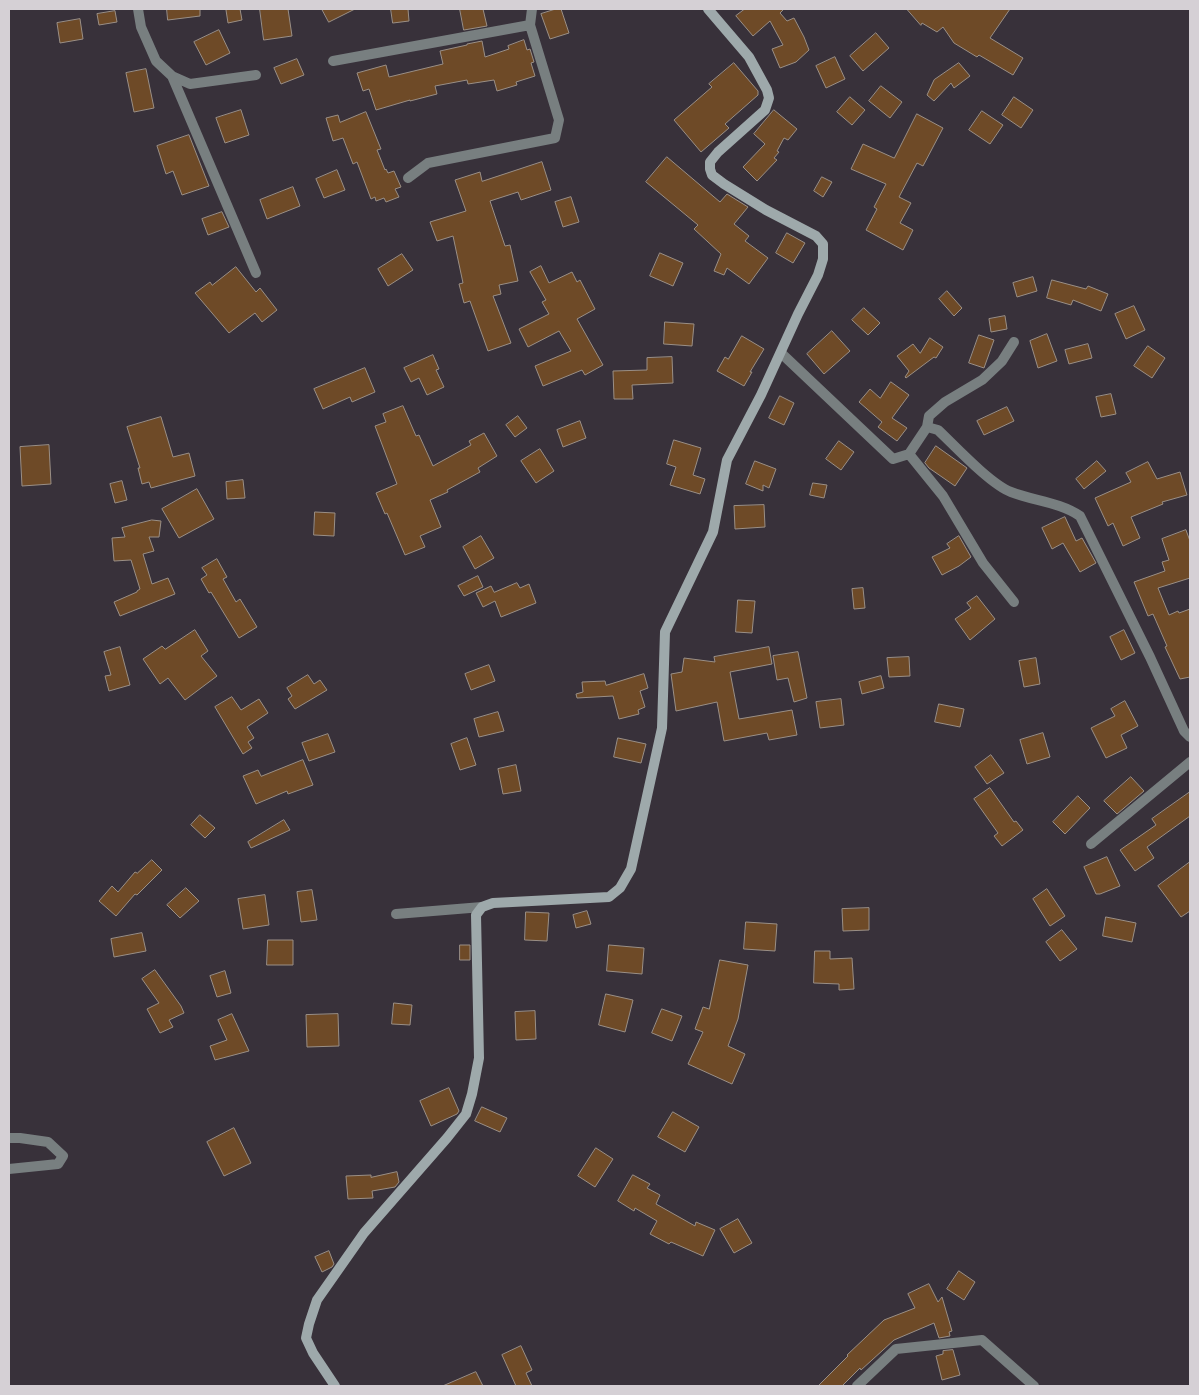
<!DOCTYPE html>
<style>
body{margin:0}
#map{position:relative;width:1199px;height:1395px;overflow:hidden;background:#38313a;font-family:"Work Sans",sans-serif}
canvas{display:block}
.frame{position:absolute;inset:0;border:10px solid #d5d0d5;pointer-events:none}
</style>
<div id="map">
<canvas width="1199" height="1395"></canvas>
<div class="frame"></div>
</div>
<script>
const g = document.querySelector('canvas').getContext('2d');
g.lineJoin = 'round';
function paint(path, color) {
  g.fillStyle = color;
  g.fill(path, 'evenodd');
}
function stroke(path, color, width, dash) {
  g.strokeStyle = color;
  g.lineWidth = width;
  g.lineCap = dash ? 'butt' : 'round';
  g.setLineDash(dash || []);
  g.stroke(path);
}
const building = new Path2D(`
 M167 9H200V16L168 20Z
 M234 9H240L242 20 228 23 226 10Z
 M260 9H288L292 36 264 40Z
 M322 9H355L329 22Z
 M391 9H408L409 21 393 23Z
 M460 9H483L487 26 464 30Z
 M556 9H561L569 33 550 39 541 14Z
 M745 9H784L780 13 787 21 794 18 804 37 809 50 796 62 780 68 772 49 783 45 770 21 753 36 736 16Z
 M907 9H1010L990 38 1023 58 1013 75 979 55 977 57 954 43 943 27 937 32 922 23 921 25Z
 M115 11 117 22 99 25 97 14Z
 M80 19 83 39 60 43 57 23Z
 M219 30 230 53 206 65 194 42Z
 M876 33 889 48 863 71 850 56Z
 M524 40 527 50 530 49 534 62 531 63 535 76 516 82 517 85 497 91 494 80 468 84 467 80 435 86 437 94 410 101V100L376 110 369 89 363 91 357 73 386 65 389 77 443 64 440 51 467 45V44L482 41 485 57 509 49 508 46Z
 M835 57 845 79 826 88 816 66Z
 M297 59 304 75 281 84 274 68Z
 M734 63 758 91V95L725 124 729 128 701 152 674 120 712 87 709 84Z
 M959 63 970 76 954 88 951 83 934 101 927 95 934 80Z
 M146 69 154 108 134 112 126 73Z
 M881 86 902 102 890 118 869 101Z
 M850 97 865 110 852 125 837 112Z
 M1014 97 1033 110 1021 128 1002 115Z
 M241 110 249 135 225 143 216 118Z
 M774 110 797 129 788 140 784 138 777 151 779 152 774 158 777 160 757 181 743 167 765 144 754 134Z
 M982 111 1003 125 990 144 969 130Z
 M366 112 381 149 377 150 385 170 386 169 388 173 394 171 401 187 395 189 399 197 386 202 384 198 376 201 375 197 371 199 357 162 353 164 343 138 333 141 326 118 338 115 340 122Z
 M917 114 943 128 923 166 917 163 899 197 911 203 900 223 913 230 903 250 866 230 877 209 874 207 886 184 851 169 863 144 894 158Z
 M189 135 209 186 182 195 173 171 166 174 157 146Z
 M667 157 720 202 727 194 748 207 734 224 749 236 745 241 768 258 749 284 727 268 724 275 714 271 721 254 694 229 698 225 646 182Z
 M542 162 551 190 521 200 518 192 490 201 505 246 510 245 518 281 499 285 501 294 493 296 511 343 488 351 470 301 464 303 459 284 463 283 453 236 437 241 430 222 466 211 455 180 480 172 482 181Z
 M337 170 345 190 324 198 316 179Z
 M822 177 832 182 823 197 814 191Z
 M293 187 300 206 267 219 260 200Z
 M571 197 579 222 563 227 555 202Z
 M222 212 229 227 208 235 202 219Z
 M787 233 805 243 793 263 776 253Z
 M660 253 683 263 673 286 650 276Z
 M402 254 413 270 388 286 378 269Z
 M541 266 549 283 572 272 577 282 580 280 595 309 577 319 603 365 585 375 582 370 543 386 535 366 571 351 559 331 528 347 519 329 549 314 542 302 546 300 530 272Z
 M236 267 256 292 260 288 277 310 262 322 255 313 229 333 195 293 210 282 212 285Z
 M1033 277 1037 291 1017 297 1013 283Z
 M1052 280 1086 289 1088 286 1108 294 1101 311 1073 300 1071 305 1047 298Z
 M947 291 962 308 954 316 939 299Z
 M1134 306 1145 330 1126 339 1115 314Z
 M864 308 880 323 868 335 852 320Z
 M1005 316 1007 329 991 332 989 319Z
 M665 322 694 324 692 346 664 344Z
 M832 331 850 351 824 374 807 354Z
 M1047 334 1057 361 1038 368 1030 341Z
 M979 335 994 340 984 368 969 363Z
 M742 336 764 349 750 372H752L744 386 717 371 725 357 728 359Z
 M930 338 943 347 936 358 934 357 906 378 905 377 909 371 897 356 913 344 920 353Z
 M1088 344 1092 358 1069 364 1065 350Z
 M1148 346 1165 358 1152 378 1134 366Z
 M433 355 439 369 436 370 444 387 427 395 419 378 411 382 404 368Z
 M672 357 673 383 632 385 633 399H614L613 371 647 370V358Z
 M365 368 375 392 352 402 350 397 323 409 314 389Z
 M891 382 909 395 892 418 907 428 897 441 878 427 882 422 859 402 870 389 880 398Z
 M1111 394 1116 414 1101 417 1096 397Z
 M780 396 794 403 784 425 769 418Z
 M403 406 416 436 419 435 433 466 471 445 469 441 484 433 497 456 478 468 480 472 447 490 448 492 430 500 441 527 420 536 425 547 405 555 387 513 385 514 376 493 397 484 375 426 386 422 383 414Z
 M1007 407 1014 421 984 435 977 421Z
 M518 416 527 428 515 437 506 425Z
 M161 417 173 457 189 453 195 476 151 488 149 482 142 484 138 468H140L127 427Z
 M580 421 586 438 563 447 557 430Z
 M674 440 701 448 693 475 705 479 700 494 670 485 676 467 667 464Z
 M839 441 854 452 841 470 826 459Z
 M49 445 51 484 22 486 20 447Z
 M936 446 967 468 955 486 929 468 925 463Z
 M540 449 554 471 536 483 521 461Z
 M755 461 776 469 769 488 763 485V491L746 484Z
 M1097 461 1106 471 1084 489 1076 479Z
 M1148 462 1157 479 1180 472 1187 495 1162 502 1163 504 1131 517 1140 538 1123 546 1113 523 1108 526 1095 498 1131 482 1126 473Z
 M243 480 245 498 227 499 226 482Z
 M122 481 127 500 115 503 110 484Z
 M813 483 827 485 824 498 810 495Z
 M197 489 214 519 179 538 162 509Z
 M764 505 765 527 735 529 734 506Z
 M315 512 335 513 334 536 314 535Z
 M1065 517 1076 541 1082 538 1096 563 1080 572 1063 543 1052 549 1042 528Z
 M152 520 161 521 159 537H149L154 551 143 554 152 584 168 578 175 594 120 616 114 602 137 592V591L140 589 131 560 114 561 112 538 125 537 122 528Z
 M1186 530 1190 541V578L1158 588 1169 615 1178 611 1179 613 1190 609V677L1180 679 1165 647 1167 646 1153 614 1148 616 1134 582 1165 571 1162 562 1169 560 1162 539Z
 M481 536 494 558 475 569 463 547Z
 M959 536 971 557 959 566 942 575 932 557 950 548 947 544Z
 M217 559 227 577 223 579 236 602 240 599 257 627 239 638 211 592 209 593 201 579 207 575 202 568Z
 M478 576 483 587 464 596 458 586Z
 M517 583 520 588 529 584 536 603 501 617 495 601 483 607 476 593 491 586 494 592Z
 M863 588 865 608 854 609 852 589Z
 M977 596 995 619 970 640 955 619 971 608 967 603Z
 M738 600 755 601 752 633 736 632Z
 M195 630 208 651 201 656 217 676 185 700 168 678 160 684 143 659 162 646 165 649Z
 M1124 630 1135 653 1121 660 1110 637Z
 M120 647 130 685 109 691 105 676 111 675 104 652Z
 M769 647 772 664 730 672 739 719 792 710 797 735 769 740 767 733 724 741 717 702 676 711 671 674 682 672 684 658 715 662 714 657Z
 M798 652 807 698 794 702 788 678 777 680 773 656Z
 M909 657 910 676 889 677 887 658Z
 M1036 658 1040 684 1024 687 1019 661Z
 M489 665 495 681 471 690 465 674Z
 M644 674 648 688 640 691 645 707 638 710 639 714 619 719 613 696 577 698 576 694 583 692 582 682 605 681 606 685Z
 M308 675 314 684 320 680 327 690 295 709 288 699 292 696 287 688Z
 M881 676 884 688 862 694 859 682Z
 M232 697 241 710 259 699 268 713 247 727 254 738 248 742 252 748 243 754 215 707Z
 M841 699 844 725 820 728 816 702Z
 M1125 701 1138 726 1121 735 1127 748 1106 758 1091 728 1115 716 1111 709Z
 M939 704 964 709 960 727 935 722Z
 M498 712 504 731 479 737 474 719Z
 M1043 733 1050 757 1027 764 1020 740Z
 M328 734 335 752 309 761 302 743Z
 M467 738 476 765 460 770 451 744Z
 M618 738 646 744 641 763 614 757Z
 M991 755 1004 773 987 784 975 767Z
 M303 760 313 785 288 794 287 791 256 804 243 776 258 770 261 776Z
 M516 765 521 791 503 794 498 769Z
 M1131 777 1144 791 1117 814 1104 801Z
 M990 788 1014 822 1016 821 1023 830 1002 846 994 836 998 833 974 799Z
 M1190 792V816L1147 847 1154 858 1135 871 1120 850 1156 825 1152 819Z
 M1078 796 1090 808 1065 834 1053 822Z
 M200 815 215 828 205 838 191 825Z
 M284 820 290 830 251 848 248 842Z
 M1107 857 1120 886 1100 894H1096L1084 867Z
 M152 860 162 870 137 895 135 894 116 916 99 901 112 886 118 892 135 872 137 873Z
 M1190 862V911L1181 917 1158 886Z
 M186 888 199 901 180 918 167 905Z
 M1047 889 1065 916 1050 926 1033 899Z
 M312 890 317 920 301 922 297 892Z
 M265 895 269 925 243 929 238 899Z
 M869 908V930L843 931 842 909Z
 M587 911 591 924 576 928 573 915Z
 M526 912 549 913 547 941 525 940Z
 M1106 917 1136 923 1132 942 1103 936Z
 M746 922 777 924 775 951 744 949Z
 M1062 930 1077 949 1060 961 1046 942Z
 M142 933 146 951 114 957 111 939Z
 M268 940H293V965H267Z
 M460 945H470V960H460Z
 M609 945 644 948 642 974 607 971Z
 M815 951H830V959L852 958 854 989 839 990V984L814 983Z
 M720 960 748 965 738 1019 728 1046 745 1054 732 1084 688 1064 703 1032 695 1029 703 1007 709 1009Z
 M155 970 181 1006 184 1013 169 1020 173 1027 160 1033 147 1009 159 1003 142 979Z
 M225 971 231 993 217 997 210 976Z
 M606 994 633 1000 625 1032 599 1025Z
 M394 1003 412 1005 410 1025 392 1024Z
 M662 1009 682 1016 672 1041 652 1033Z
 M535 1011 536 1039 516 1040 515 1012Z
 M232 1014 249 1051 215 1060 210 1046 227 1040 218 1020Z
 M338 1014 339 1046 307 1047 306 1015Z
 M449 1088 459 1111 457 1114 431 1126 420 1101Z
 M482 1107 507 1118 500 1132 475 1121Z
 M673 1112 699 1127 685 1152 658 1137Z
 M234 1128 251 1163 224 1176 207 1142Z
 M596 1148 613 1159 595 1187 578 1176Z
 M397 1172 399 1182 395 1187 372 1191 373 1198 348 1199 346 1176 371 1175V1177Z
 M633 1175 650 1184 647 1188 660 1195 656 1204 695 1226 696 1222 715 1230 703 1256 671 1242 669 1244 650 1234 657 1221 635 1208 634 1211 618 1201Z
 M738 1219 752 1243 734 1253 720 1229Z
 M329 1251 334 1264 332 1267 322 1272 315 1257Z
 M959 1271 975 1282 964 1300 947 1289Z
 M929 1284 938 1302 942 1297 952 1331 949 1332 950 1336 939 1338 934 1323 894 1340 861 1370 860 1368 842 1386H818L848 1356 847 1355 884 1320 915 1308 908 1294Z
 M521 1346 532 1370 526 1373 532 1386H516L502 1355Z
 M953 1350 960 1375 942 1380 936 1356 943 1354V1351Z
 M476 1372 483 1386H443Z`);
paint(building, '#6e4a27');
stroke(building, '#9a8f86', 1);
stroke(new Path2D(`
 M138 9 141 27 156 61 172 76 190 84 256 75
 M333 61 530 25
 M172 76 256 273
 M408 178 428 163 555 138 559 120 530 25 532 9
 M781 353 893 459 909 454 927 427 938 430C955 446 990 484 1011 492 1034 501 1059 502 1080 516L1150 657 1184 731 1190 737
 M927 427 929 416 945 402 982 380 1002 361 1014 342
 M909 454 943 496 983 563 1014 602
 M1091 844 1190 762
 M396 914 482 907
 M9 1138H20L48 1142 63 1156 58 1164 9 1169
 M857 1386 896 1349 982 1340 1034 1386`), '#787f80', 10);
stroke(new Path2D(`
 M335 1386 313 1353 306 1338 309 1324 317 1300 364 1233 447 1138 466 1114 472 1094 479 1058 476 915 482 907 493 903 609 897 620 888 631 869 662 728 665 632 713 532 727 460 761 395 798 314 818 275 823 259V244L816 236 766 210 724 184 712 175 710 169V162L718 152 765 110 769 98 767 90 749 57 708 9`), '#9ea9ab', 10);
</script>
